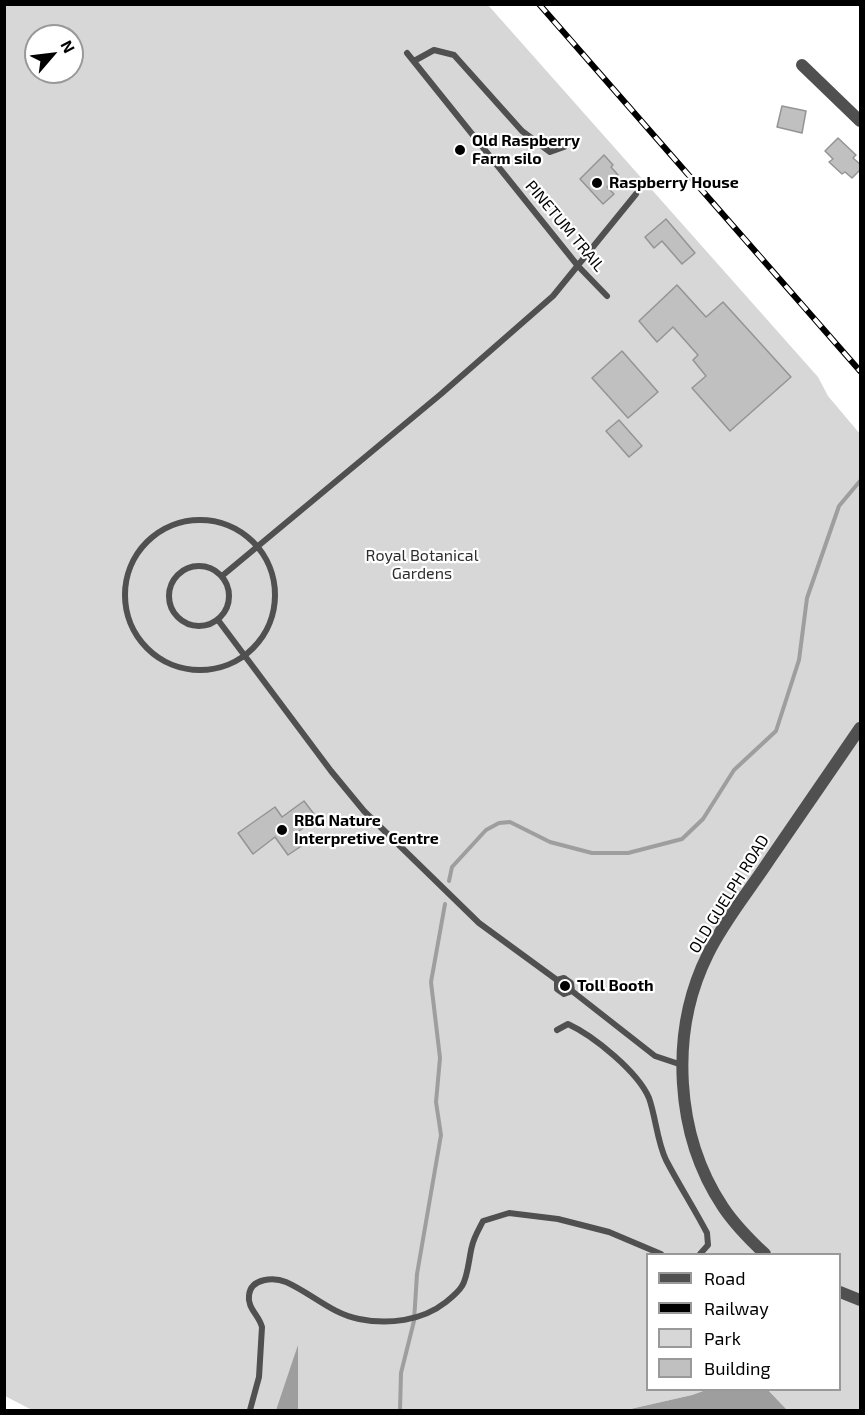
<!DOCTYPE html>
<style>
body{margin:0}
#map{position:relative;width:865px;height:1415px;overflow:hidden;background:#fff;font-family:"Exo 2",sans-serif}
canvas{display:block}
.frame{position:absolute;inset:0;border:6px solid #000;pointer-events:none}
.legend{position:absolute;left:646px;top:1253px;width:195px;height:138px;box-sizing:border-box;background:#fff;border:2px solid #999;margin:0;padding:8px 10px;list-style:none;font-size:18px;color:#000}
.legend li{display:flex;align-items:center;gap:12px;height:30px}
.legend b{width:30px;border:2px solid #999}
.north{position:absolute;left:24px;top:24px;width:60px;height:60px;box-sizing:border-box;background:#fff;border:2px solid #999;border-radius:50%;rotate:62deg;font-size:16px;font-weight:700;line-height:24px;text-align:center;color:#000}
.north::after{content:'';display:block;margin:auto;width:21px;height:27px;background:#000;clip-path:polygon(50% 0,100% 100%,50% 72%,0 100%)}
</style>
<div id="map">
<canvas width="865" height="1415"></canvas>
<div class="frame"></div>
<ul class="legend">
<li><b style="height:8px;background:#505050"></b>Road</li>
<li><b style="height:8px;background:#000"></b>Railway</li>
<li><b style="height:16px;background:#d7d7d7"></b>Park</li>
<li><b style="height:16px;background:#c0c0c0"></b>Building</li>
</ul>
<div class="north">N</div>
</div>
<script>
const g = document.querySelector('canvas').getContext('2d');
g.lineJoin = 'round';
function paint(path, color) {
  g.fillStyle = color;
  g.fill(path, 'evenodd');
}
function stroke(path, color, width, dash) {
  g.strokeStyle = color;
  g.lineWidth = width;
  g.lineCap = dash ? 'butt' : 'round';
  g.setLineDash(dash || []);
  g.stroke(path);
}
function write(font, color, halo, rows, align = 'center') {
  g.font = font + ' "Exo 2",sans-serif';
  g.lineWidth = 4.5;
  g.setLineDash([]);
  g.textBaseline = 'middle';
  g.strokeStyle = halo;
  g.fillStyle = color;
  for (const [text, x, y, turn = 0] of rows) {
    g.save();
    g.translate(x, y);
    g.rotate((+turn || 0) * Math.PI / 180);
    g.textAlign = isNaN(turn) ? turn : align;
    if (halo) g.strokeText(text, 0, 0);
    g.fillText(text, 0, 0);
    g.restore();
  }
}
paint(new Path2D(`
 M4 5H488L818 377 828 396 860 434V1410H787L768 1390H840V1254H648V1390H706L692 1395 626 1410H298V1348L276 1410H32L5 1396ZM36 36H72V72H36Z`), '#d7d7d7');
paint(new Path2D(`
 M298 1345V1410H276Z
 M706 1390H768L787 1410H626L692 1395Z`), '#9e9e9e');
stroke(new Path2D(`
 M449 881 452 867 486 830 499 823 510 822 550 842 592 853H628L682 839 703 819 734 770 776 731 799 660 807 598 839 506 860 481
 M400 1410 401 1373 414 1321 417 1274 441 1135 436 1102 440 1058 431 982 445 904`), '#9e9e9e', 4);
const building = new Path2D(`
 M782 106 806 111 802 133 777 127Z
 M838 138 856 155 853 158 861 165V169L852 178 845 172 842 174 829 162 833 159 825 151Z
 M604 155 613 165 611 167 618 175 607 187 614 194 603 204 580 179Z
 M666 219 695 253 682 264 662 241 654 248 645 237Z
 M677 285 706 317 723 302 791 377 730 431 692 388 706 376 693 360 698 355 673 327 657 342 639 321Z
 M622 351 658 392 628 418 592 378Z
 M619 420 642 446 629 457 606 431Z
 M304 801 317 818 295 834 303 845 288 855 275 837 253 854 238 833 275 807 282 817Z`);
paint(building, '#c0c0c0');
stroke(building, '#949494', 1.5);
stroke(new Path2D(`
 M407 53 578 266 607 296
 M414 61 434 50 454 55 522 131 550 152 564 147
 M125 595a75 75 0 1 1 150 0a75 75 0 1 1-150 0Z
 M169 596a30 30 0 1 1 60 0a30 30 0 1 1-60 0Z
 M222 576 441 394 553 296 636 194
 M218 620 331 771 364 811 479 923 557 980 564 978 571 983 572 991 655 1056 682 1065
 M557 980V989L564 994 572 991
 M557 1030 568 1024C594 1036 638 1072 649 1098 656 1118 657 1141 666 1160 679 1185 694 1208 707 1233L708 1245 700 1254
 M250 1410 259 1377 262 1327C259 1315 247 1308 249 1295 251 1278 274 1277 286 1282 311 1293 332 1314 359 1319 388 1325 422 1321 446 1302 451 1298 459 1291 462 1286 468 1277 469 1257 472 1246 474 1237 479 1229 483 1221L509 1213 558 1219 609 1232 661 1254`), '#505050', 6);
stroke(new Path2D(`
 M802 65 860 121`), '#505050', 12);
stroke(new Path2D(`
 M765 1254C750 1240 735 1225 723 1207 675 1135 669 1032 708 954 724 921 749 891 770 859 800 815 830 772 860 728
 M840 1292 860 1300`), '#505050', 12);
const rail = new Path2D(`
 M539 4 860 371`);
stroke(rail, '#000', 6);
stroke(rail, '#fff', 4, [11]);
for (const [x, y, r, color] of [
 [460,150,6,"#000"],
 [597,183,6,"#000"],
 [282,830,6,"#000"],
 [565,986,6,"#000"]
]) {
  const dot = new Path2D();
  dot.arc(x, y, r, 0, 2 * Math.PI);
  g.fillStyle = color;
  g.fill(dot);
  stroke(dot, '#fff', 2);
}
write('bold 16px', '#000', '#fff', [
 ["Old Raspberry",472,141],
 ["Farm silo",472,159],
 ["Raspberry House",609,183],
 ["RBG Nature",294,821],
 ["Interpretive Centre",294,839],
 ["Toll Booth",577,986]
], 'left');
write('16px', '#000', '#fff', [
 ["PINETUM TRAIL",565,226,50],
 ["OLD GUELPH ROAD",729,894,-58]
]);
write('16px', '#2e2e2e', '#fff', [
 ["Royal Botanical",422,556],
 ["Gardens",422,574]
]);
</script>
